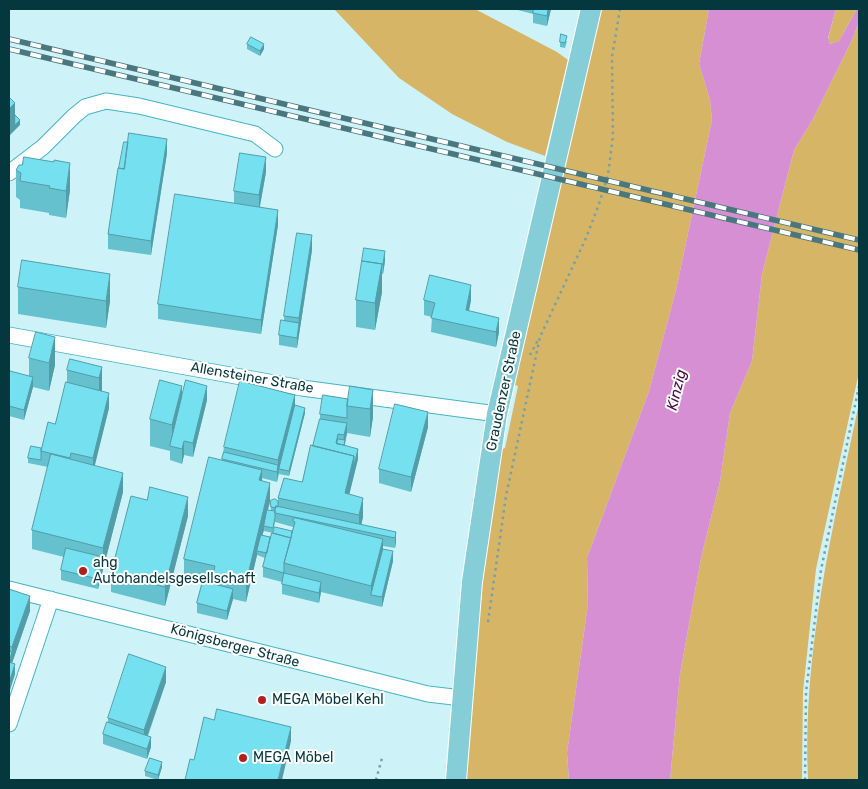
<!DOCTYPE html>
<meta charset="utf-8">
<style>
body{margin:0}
#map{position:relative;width:868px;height:789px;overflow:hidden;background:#cdf3f9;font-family:Rubik,sans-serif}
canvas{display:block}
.frame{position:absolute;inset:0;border:10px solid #05383e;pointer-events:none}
</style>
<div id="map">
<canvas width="868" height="789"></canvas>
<div class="frame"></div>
</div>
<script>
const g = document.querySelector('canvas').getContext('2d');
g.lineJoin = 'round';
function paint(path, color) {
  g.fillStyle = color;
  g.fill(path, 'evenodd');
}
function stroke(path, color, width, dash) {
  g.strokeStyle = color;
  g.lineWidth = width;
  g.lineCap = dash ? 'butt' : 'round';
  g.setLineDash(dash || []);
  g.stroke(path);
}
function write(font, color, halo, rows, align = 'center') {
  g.font = font + ' Rubik,sans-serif';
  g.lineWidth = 4;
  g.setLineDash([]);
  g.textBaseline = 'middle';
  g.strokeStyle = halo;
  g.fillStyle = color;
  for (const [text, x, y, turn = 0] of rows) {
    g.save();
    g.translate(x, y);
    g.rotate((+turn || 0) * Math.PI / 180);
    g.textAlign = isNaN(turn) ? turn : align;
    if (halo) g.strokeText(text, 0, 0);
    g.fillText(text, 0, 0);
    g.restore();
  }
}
paint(new Path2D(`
 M334 9H475L557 52 568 60 545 156 507 142 452 114 399 78Z
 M601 9H709L699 64 710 100 712 120 676 290 649 391 587 558 588 604 567 753 569 780H463L473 643 498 451 505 448 518 386 511 384Z
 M836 9H857L839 41 830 44 828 39Z
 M859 22V372L816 569 803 692 802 780H670L680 674 701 558 720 481 730 413 752 361 762 274 794 150 813 119 852 40Z
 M859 403V780H808C802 653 833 527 859 403Z`), '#d6b666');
paint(new Path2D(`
 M709 9H836L828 38 830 44 839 41 857 9H859V22L852 40 813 119 794 150 762 274 752 361 730 413 720 481 701 558 680 674 670 780H569L567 753 588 604 587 558 649 391 676 290 712 120 710 100 699 64Z`), '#d68fd3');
const minor = new Path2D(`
 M9 173 43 147 74 116 85 107 106 101 139 106 255 134 275 149
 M9 335 302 388 497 414
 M9 589 428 694 462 698
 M9 724 51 599`);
const major = new Path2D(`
 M456 780 472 582 497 414 591 9`);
stroke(minor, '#45b4c4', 17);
stroke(major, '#fff', 22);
stroke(new Path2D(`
 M530 355 538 340
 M488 622 506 496 540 337 586 238 599 204 608 175 613 136 612 57 620 9
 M376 780 382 758
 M805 780 806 692 821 570 859 386`), '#75a1a7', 2.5, [2.5, 4]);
stroke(minor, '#fff', 15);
stroke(major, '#85cdd7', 20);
const rail = new Path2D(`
 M9 39 859 240
 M9 49 859 250`);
stroke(rail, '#49777d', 5.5);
stroke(rail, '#fff', 4, [11]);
paint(new Path2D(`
 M514 9H551L547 26 533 23V14Z
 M567 41 565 48 560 47V42Z
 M247 44 264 49 260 56 247 49Z
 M167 153 151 255 108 249V234L119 168Z
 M16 170 70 190 66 218 49 215V213L20 208V200L16 197Z
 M266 172 260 207 278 225 261 334 158 319V304L234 203V191Z
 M312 250 297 348 279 345V335L284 320V316Z
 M385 261 383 274H382V292L375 330 356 327V300L362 262Z
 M18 287 110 301 106 328 18 314Z
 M424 300H471L469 311 499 332 496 347 431 332 432 317 424 315Z
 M29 358 55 365 49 391 33 387 24 420 9 416V377L29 376Z
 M102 367V392L109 408 94 466 123 492 98 589 61 580V570L64 557 32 549V530L48 467 28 463V458L41 448 55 424 67 383V370Z
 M373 390V417L370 437 347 433 345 445 358 459 349 494 363 517 361 525 396 532V542L395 548 383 546V549L393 561 382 607 321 592 319 603 282 594V582L263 577V567L265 558 257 555 246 602 233 599 227 620 197 613V603L202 582 184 578V559L222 460 224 447 295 405 305 413 289 476 279 474 277 482 262 478 268 510H271L270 501H278V498L302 482 313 446 320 419V414L348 399ZM275 522 293 527 292 531 273 533 270 537 262 535 264 530V531L273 533Z
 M182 398 207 400 193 457 184 455 182 464 170 460V451L150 446V419Z
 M428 427 411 492 379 483V469Z
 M188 516 165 606 111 592V573Z
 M9 589 30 611 12 663 15 674 9 693Z
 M166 682 148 736 151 747 147 759 103 744V734L108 723V718Z
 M162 767 158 780 145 776V771Z`), '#65c1ce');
paint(new Path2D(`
 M548 9H551L547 26V16Z
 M264 44V49L260 56V51Z
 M15 103V125L20 120V125L9 136V109Z
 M167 139V153L151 255V241Z
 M266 157V172L259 210V195Z
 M70 163V190L66 218V191Z
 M278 210V225L261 334V320Z
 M312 235V250L297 348V338L299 318Z
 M385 251V261L383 274V264Z
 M382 264V292L375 330V303Z
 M110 274V301L106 328V301Z
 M471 285V300L466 325V310Z
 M499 318V332L496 347V332Z
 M55 337V365L49 391V363Z
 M102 367V395L99 406V378Z
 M33 377V387L24 420V410Z
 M182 386V413L172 446V425Z
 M207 386V400L193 457V443Z
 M373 390V417L370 437V409Z
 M109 393V408L93 473V458Z
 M295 395V410L279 469 278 475 277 482V472L278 465V460Z
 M305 408V413L289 476V471Z
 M428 412V427L411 492V477Z
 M347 423V433L342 455 344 435Z
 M184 441V455L182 464V449Z
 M358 449V459L345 512V493L354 456Z
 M262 470V489L259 480Z
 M123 473V492L98 589V579L103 557V548Z
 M270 483V502L264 526V530L258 551H257V555L246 602V583Z
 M188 497V516L165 606V587Z
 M363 498V517L360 531H359V515Z
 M396 532V542L395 548V538Z
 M383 539V559L371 595V586Z
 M393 551V561L382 607V597Z
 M321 582V592L319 603V593Z
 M233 589V599L227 620V611Z
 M30 596V611L9 672V662L12 652V647Z
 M15 664V674L9 693V683Z
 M166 667V682L144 745V730Z
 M291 727V741L282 780H278Z
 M151 737V747L147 759V749Z
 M162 762V767L158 780V775Z`), '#529da8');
const building = new Path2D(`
 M534 9H548L547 16 533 13Z
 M561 34 567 36 565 43 560 42Z
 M251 37 264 44 260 51 247 44Z
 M9 97 15 103 9 109Z
 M15 115 20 120 15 125Z
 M129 133 167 139 151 241 108 234 118 168 124 169Z
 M124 142H128L124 169 119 168Z
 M240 153 266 157 259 195 234 191Z
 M24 157 54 162V160L70 163 66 191 49 188 50 186 20 181 21 173 16 170 19 165H22Z
 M175 194 278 210 261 320 158 304Z
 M297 233 312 235 299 318 284 316Z
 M364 248 385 251 383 264 362 261Z
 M22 260 110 274 106 301 18 287Z
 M362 261 382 264 375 303 356 300Z
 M430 275 471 285 466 310 499 318 496 332 431 318 435 303 424 300Z
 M281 320 299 323 297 338 279 335Z
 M36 332 55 337 49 363 29 358Z
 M70 359 102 367 99 378 67 370Z
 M10 371 33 377 24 410 9 406V377Z
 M160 380 182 386 172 425 150 419Z
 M186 380 207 386 193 443 184 441 182 449 170 446Z
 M240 381 295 395 278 460 224 447Z
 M66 382 109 393 93 458 71 453 70 458 41 451 48 422 55 424Z
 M350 386 373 390 370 409 347 406Z
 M323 395 348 399 347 406V418L320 414Z
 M395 404 428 412 411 477 379 469Z
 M295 405 305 408 289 471 279 469Z
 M320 419 347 423 344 435 338 434 336 443 358 449 354 466V456L313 446Z
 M338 439 345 440 344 445 337 444Z
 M311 445 354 456 345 493 363 498 359 515 278 498 284 478 302 482Z
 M31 446 41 448V460L28 458Z
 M224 452 278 465 277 472 222 459Z
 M51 454 123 473 103 548 32 530Z
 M209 457 262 470 259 480 270 483 246 583 213 575 215 566 184 559Z
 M150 487 188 497 165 587 111 573 131 496 147 500Z
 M275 499 278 501V507L276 506V508L271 507 270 501Z
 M276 506 396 532 395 538 275 513Z
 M267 510 275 511V517L273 528 264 526Z
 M294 518H296L383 539 371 586 284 563 295 522 293 521Z
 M275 527 292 531 291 538 273 533Z
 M272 533 291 538 284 563V573L263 567Z
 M261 535 270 537 267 553 257 551Z
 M66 548 103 557 98 579 61 570Z
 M383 549 393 551 382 597 371 595Z
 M284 573 321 582 319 593 282 584Z
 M203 581 233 589 227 611 197 603Z
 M9 589 30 596 12 647 9 646Z
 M9 651 12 652 9 662Z
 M129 654 166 667 144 730 108 718Z
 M9 662 15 664 9 683Z
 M217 709 291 727 278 780H185L190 759 194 760 204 717 214 720Z
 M107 722 151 737 147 749 103 734Z
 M150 758 162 762 158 775 145 771Z`);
paint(building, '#75e0f0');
stroke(building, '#529da8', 1);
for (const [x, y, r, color] of [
 [83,571,5,"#b1211c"],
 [262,700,5,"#b1211c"],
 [243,758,5,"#b1211c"]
]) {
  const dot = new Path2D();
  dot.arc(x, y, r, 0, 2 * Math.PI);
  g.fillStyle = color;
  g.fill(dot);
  stroke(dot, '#fff', 2);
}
write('14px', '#05383e', '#fff', [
 ["Allensteiner Straße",252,378,10],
 ["Graudenzer Straße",504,391,-78],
 ["Königsberger Straße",235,646,15]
]);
write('14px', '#05383e', '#fff', [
 ["ahg",93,563],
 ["Autohandelsgesellschaft",93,579],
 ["MEGA Möbel Kehl",272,700],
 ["MEGA Möbel",253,758]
], 'left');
write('italic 15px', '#4c0c4c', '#fff', [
 ["Kinzig",677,390,-76]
]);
</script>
